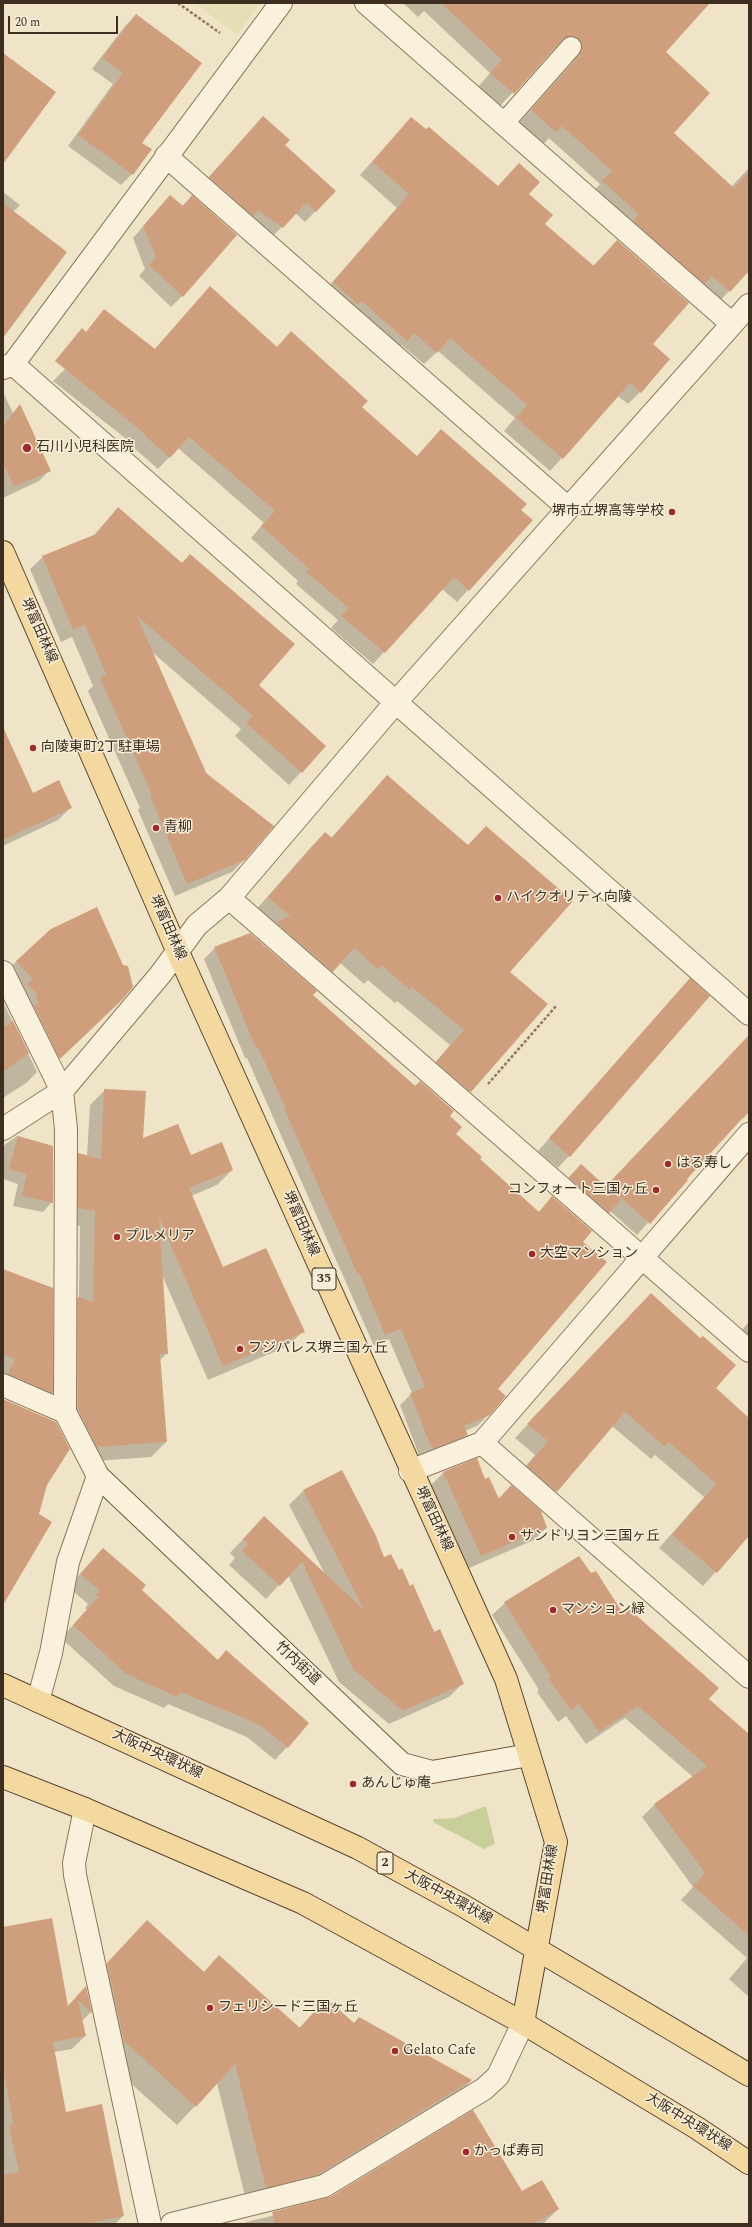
<!DOCTYPE html>
<meta charset="utf-8">
<style>
body{margin:0}
#map{position:relative;width:752px;height:2227px;overflow:hidden;background:#f0e4c8;font-family:Spectral,serif}
canvas{display:block}
.frame{position:absolute;inset:0;border:4px solid #3d2e20;pointer-events:none}
.scale{position:absolute;left:8px;top:16px;width:110px;height:18px;box-sizing:border-box;border:2px solid #3d2e20;border-top:0;padding-left:5px;font-size:12px;line-height:14px;white-space:nowrap;color:#3d2e20;-webkit-text-stroke:3px #f7eed8;paint-order:stroke}
</style>
<div id="map">
<canvas width="752" height="2227"></canvas>
<div class="frame"></div>
<div class="scale">20 m</div>
</div>
<script>
const g = document.querySelector('canvas').getContext('2d');
g.lineJoin = 'round';
function paint(path, color) {
  g.fillStyle = color;
  g.fill(path, 'evenodd');
}
function stroke(path, color, width, dash) {
  g.strokeStyle = color;
  g.lineWidth = width;
  g.lineCap = dash ? 'butt' : 'round';
  g.setLineDash(dash || []);
  g.stroke(path);
}
function write(font, color, halo, rows, align = 'center') {
  g.font = font + ' Spectral,"Noto Sans JP",serif';
  g.lineWidth = 3;
  g.setLineDash([]);
  g.textBaseline = 'middle';
  g.strokeStyle = halo;
  g.fillStyle = color;
  for (const [text, x, y, turn = 0] of rows) {
    g.save();
    g.translate(x, y);
    g.rotate((+turn || 0) * Math.PI / 180);
    g.textAlign = isNaN(turn) ? turn : align;
    if (halo) g.strokeText(text, 0, 0);
    g.fillText(text, 0, 0);
    g.restore();
  }
}
paint(new Path2D(`
 M194 3H260L237 35Z`), '#e6deb5');
paint(new Path2D(`
 M486 1806 495 1844 484 1849 433 1822 434 1819 454 1818Z`), '#c9cf9b');
paint(new Path2D(`
 M403 3H691L664 52 672 133 731 187 749 168V269L717 304 590 195 600 184 549 138 543 145 519 123 567 68 570 57 566 51 554 48 552 50 500 106 478 87 490 73 424 11 418 17Z
 M136 15 141 143 132 174 121 185 68 146 113 84 92 69 125 26Z
 M263 117 284 145 335 191 305 222 295 213 271 238 199 188Z
 M411 118 498 187 528 194 543 224 593 266 617 241 651 344 640 392 628 404 618 396 550 471 504 431 515 418 438 351 424 364 401 345 394 353 321 295 397 208 360 175Z
 M3 192 20 205 13 212 3 333Z
 M170 196 182 206 192 197 182 296 171 307 139 276 145 269 133 238Z
 M199 299 276 348 361 407 416 457 441 431 520 510 468 590 457 602 442 589 373 664 331 628 338 620 296 584 298 581 251 538 264 523 178 448 158 469 133 447 135 446 53 381 65 369 137 336 154 350Z
 M3 392 13 413 50 470 39 481 3 498Z
 M118 508 257 685 325 746 289 785 235 736 241 729 152 652 245 859 232 872 175 896 138 810 140 808 88 691 93 686 72 637 61 642 30 569 43 557 93 536Z
 M3 746 33 794 71 807 58 820 3 846Z
 M387 776 508 972 546 1004 456 1106 423 1077 450 1045 397 1001 395 1003 368 980 364 984 340 963 318 986 254 912 311 847 325 833 331 838Z
 M51 929 111 1010 50 1066 3 974Z
 M215 948 312 995 449 1116 455 1134 479 1159 538 1213 552 1198 581 1242 497 1389 489 1414 477 1426 465 1431 466 1435 455 1446 422 1459 419 1455 400 1405 412 1393 389 1339 374 1346 247 1058H245L204 959Z
 M690 980 569 1156 558 1168 538 1151Z
 M3 1002 37 1072 26 1083 3 1098Z
 M749 1051V1112L743 1119 741 1117 637 1235 610 1211 598 1223 559 1189 570 1176 605 1188 730 1056Z
 M105 1090 142 1139 232 1170 217 1185 191 1196 222 1269 303 1331 288 1346 208 1380 162 1275 167 1353 159 1361 166 1442 151 1457 82 1462 63 1313 79 1297 80 1226 64 1222V1169L79 1154 87 1156 90 1105Z
 M17 1136 52 1146V1202L43 1212 13 1206 18 1184 3 1179V1146Z
 M3 1270 52 1288V1393L41 1403 3 1387Z
 M638 1307 715 1388 749 1419V1535L703 1586 659 1548 704 1497 655 1455 651 1459 612 1426 543 1505 514 1480 535 1455 515 1438Z
 M749 1322V1335L742 1330Z
 M341 1472 383 1559 398 1571 410 1587 463 1683 449 1697 389 1724 339 1682 288 1575 266 1599 229 1565 235 1558 230 1553 250 1532 325 1574 289 1505 303 1491Z
 M444 1472 498 1499 511 1486 546 1528 534 1540 469 1568 431 1485Z
 M103 1549 287 1747 275 1760 247 1737 168 1704 164 1708 114 1686 61 1638 87 1610 85 1608 88 1604 68 1587Z
 M590 1575 624 1616 708 1699 749 1736V1997L729 1979 747 1958 681 1900 693 1887 642 1817 655 1804 693 1777 625 1718 586 1744 566 1716 558 1722 537 1692 539 1690 492 1615 505 1603Z
 M147 1921 204 1972 219 1956 299 2028 326 2000 353 2024 471 2081 453 2099 300 2192 247 2204 217 2083 177 2125 105 2060 89 1983Z
 M3 1928 67 2007 85 1988 91 2012 82 2021 85 2036 72 2049 54 2052 65 2113 123 2216 115 2224H3Z
 M522 2192 558 2209 543 2224H239L287 2212Z`), '#0003');
paint(new Path2D(`
 M441 3H710L666 52 710 93 674 133 734 188 749 171V271L730 292 712 276 705 284 633 221 639 214 602 181 612 171 562 126 557 133 531 110 580 55 582 49 579 39 573 36 563 39 514 94 490 73 502 60Z
 M136 14 202 63 142 143 152 149 133 175 78 135 123 73 102 58Z
 M3 53 56 92 3 164Z
 M263 116 290 140 285 145 336 191 316 212 306 203 283 228 258 210 253 216 209 177Z
 M411 117 426 129 429 127 498 186 519 163 540 182 529 194 553 215 545 224 594 266 617 240 689 303 653 344 670 359 641 393 630 383 563 459 516 418 527 405 450 338 437 353 414 333 407 341 361 301 358 305 333 282 409 194 372 162Z
 M170 195 183 206 192 195 237 235 183 297 149 265 156 257 143 226Z
 M3 203 67 252 3 338Z
 M210 286 277 347 291 331 368 401 362 407 417 456 441 429 527 504 521 510 533 520 469 591 454 577 385 653 341 616 349 608 306 572 309 569 261 526 275 511 189 437 170 458 144 435 145 434 55 361 82 328 86 332 104 309 155 349Z
 M20 404 51 471 14 487 3 463V426Z
 M118 507 182 563 190 554 295 644 259 685 326 746 302 773 246 723 253 716 137 616 206 773 274 826 245 860 187 884 150 796 152 795 100 678 106 675 85 625 73 630 42 556 96 534Z
 M3 727 33 793 59 780 72 808 3 840Z
 M387 775 468 845 486 826 573 901 510 972 548 1004 471 1092 436 1062 464 1030 412 987 410 990 382 966 379 970 354 948 333 972 276 922 290 916 268 897 325 832 332 838Z
 M97 907 123 965 128 966 133 987 122 1000 60 1059 34 1006 39 1002 35 998 38 995 27 984 33 979 16 961 51 929Z
 M250 933 317 991 313 995 415 1086 420 1081 454 1111 450 1116 462 1127 456 1134 482 1157 480 1159 539 1212 552 1196 592 1231 583 1242 607 1262 498 1389 506 1396 490 1415 464 1426 468 1435 433 1449 430 1444 410 1393 425 1387 401 1329 385 1335 359 1273H357L305 1156 284 1108 285 1107 258 1047 256 1048 214 947Z
 M690 978 710 996 570 1157 549 1138Z
 M13 1021 29 1053 3 1072V1028Z
 M749 1035V1111L687 1179 688 1180 650 1224 607 1185Z
 M104 1089 146 1091 143 1138 178 1124 191 1155 222 1142 233 1170 189 1188 223 1267 266 1248 305 1332 223 1366 159 1218 168 1354H160L167 1442 97 1447 78 1409V1297L93 1302 95 1211 78 1208V1153L101 1159Z
 M18 1136 53 1146V1203L22 1196 27 1174 9 1169Z
 M581 1164 621 1200 609 1213 569 1177Z
 M3 1269 53 1288V1393L8 1374 15 1359 3 1354Z
 M651 1293 700 1338 703 1336 736 1365 716 1388 749 1418V1536L717 1573 672 1535 716 1484 669 1442 665 1447 625 1412 557 1492 527 1466 548 1441 527 1424Z
 M3 1399 56 1422 70 1449 47 1485 39 1514 52 1522 3 1605Z
 M477 1458 485 1479 489 1477 499 1499 511 1485 541 1511 547 1528 481 1556 443 1472Z
 M342 1470 376 1536 384 1557 391 1554 399 1570 402 1568 410 1586 413 1584 434 1632 440 1629 464 1684 403 1711 353 1669 302 1562 280 1586 242 1551 248 1544 243 1539 264 1516 364 1610 303 1490Z
 M103 1548 146 1585 142 1590 218 1660 226 1650 309 1723 288 1748 260 1725 181 1692 177 1697 126 1674 73 1625 98 1597 96 1595 100 1591 80 1574Z
 M579 1556 591 1573 596 1571 624 1615 629 1609 719 1688 709 1699 749 1734V1936L693 1886 705 1873 654 1804 707 1766 638 1706 599 1732 579 1704 571 1711 549 1679 551 1677 504 1602Z
 M52 1918 68 2006 86 1986 92 2013 78 2000 86 2036 53 2042 66 2112 102 2104 124 2216 85 2224H3V2175L19 2172 9 2125 13 2124 3 2065V1927Z
 M147 1920 204 1972 219 1955 300 2028 326 1998 354 2023 359 2017 472 2080 319 2174 266 2188 235 2064 196 2107 124 2041 107 1963Z
 M473 2110 522 2191 542 2180 559 2209 534 2224H275L272 2212 330 2197Z`), '#cf9f7d');
const lane = new Path2D(`
 M504 123 571 47`);
const street = new Path2D(`
 M366 3 732 324
 M166 156 568 508
 M13 364 749 1014
 M3 368 13 364 281 3
 M229 898 749 1351
 M3 972 62 1091 66 1129 65 1412 98 1476 68 1562 51 1653 38 1701
 M3 1129 62 1091 160 975 197 925 229 898 396 702 749 305
 M3 1385 65 1412
 M482 1443 749 1677
 M410 1471 482 1443 749 1134
 M85 1809 74 1863 75 1875 150 2224
 M172 2224 324 2186 484 2089 498 2076 523 2023`);
const secondary = new Path2D(`
 M98 1476 402 1764 432 1772 529 1755`);
const primary = new Path2D(`
 M3 552 177 950 506 1679 556 1842 523 2023
 M3 1685 358 1848 462 1905 749 2075
 M3 1777 85 1809 303 1903 523 2023 697 2128 749 2163`);
stroke(lane, '#8d765c', 22);
stroke(street, '#8d765c', 24);
stroke(secondary, '#6f573f', 24);
stroke(primary, '#5b4430', 24);
stroke(new Path2D(`
 M178 3 220 33
 M488 1084 557 1005`), '#8d765c', 2.5, [3, 2]);
stroke(lane, '#faf1dc', 20);
stroke(street, '#faf1dc', 22);
stroke(secondary, '#faf1dc', 22);
stroke(primary, '#f3d9a0', 22);
for (const [x, y, r, color] of [
 [27,448,5,"#9e2a2b"],
 [672,512,4,"#9e2a2b"],
 [33,748,4,"#9e2a2b"],
 [156,828,4,"#9e2a2b"],
 [498,898,4,"#9e2a2b"],
 [668,1164,4,"#9e2a2b"],
 [656,1190,4,"#9e2a2b"],
 [117,1237,4,"#9e2a2b"],
 [532,1254,4,"#9e2a2b"],
 [240,1349,4,"#9e2a2b"],
 [512,1537,4,"#9e2a2b"],
 [553,1610,4,"#9e2a2b"],
 [353,1784,4,"#9e2a2b"],
 [210,2008,4,"#9e2a2b"],
 [395,2051,4,"#9e2a2b"],
 [466,2152,4,"#9e2a2b"]
]) {
  const dot = new Path2D();
  dot.arc(x, y, r, 0, 2 * Math.PI);
  g.fillStyle = color;
  g.fill(dot);
  stroke(dot, '#f7eed8', 1.5);
}
for (const [x, y, w] of [
 [324,1279,24],
 [385,1863,16]
]) {
  const box = new Path2D();
  box.roundRect(x - w / 2, y - 11, w, 22, 3);
  g.fillStyle = '#f7eed8';
  g.fill(box);
  stroke(box, '#3d2e20', 1);
}
write('bold 13px', '#3d2e20', null, [
 ["35",324,1279],
 ["2",385,1863]
]);
write('14px', '#3d2e20', '#f7eed8', [
 ["石川小児科医院",36,448],
 ["堺市立堺高等学校",664,512,"right"],
 ["向陵東町2丁駐車場",41,748],
 ["青柳",164,828],
 ["ハイクオリティ向陵",506,898],
 ["はる寿し",676,1164],
 ["コンフォート三国ヶ丘",648,1190,"right"],
 ["プルメリア",125,1237],
 ["大空マンション",540,1254],
 ["フジパレス堺三国ヶ丘",248,1349],
 ["サンドリヨン三国ヶ丘",520,1537],
 ["マンション緑",561,1610],
 ["あんじゅ庵",361,1784],
 ["フェリシード三国ヶ丘",218,2008],
 ["Gelato Cafe",403,2051],
 ["かっぱ寿司",474,2152]
], 'left');
write('14px', '#3d2e20', '#f7eed8', [
 ["堺富田林線",38,631,66],
 ["堺富田林線",167,928,66],
 ["堺富田林線",300,1224,66],
 ["堺富田林線",433,1519,65],
 ["竹内街道",297,1664,43],
 ["大阪中央環状線",157,1755,25],
 ["堺富田林線",549,1879,-81],
 ["大阪中央環状線",448,1898,29],
 ["大阪中央環状線",688,2123,32]
]);
</script>
